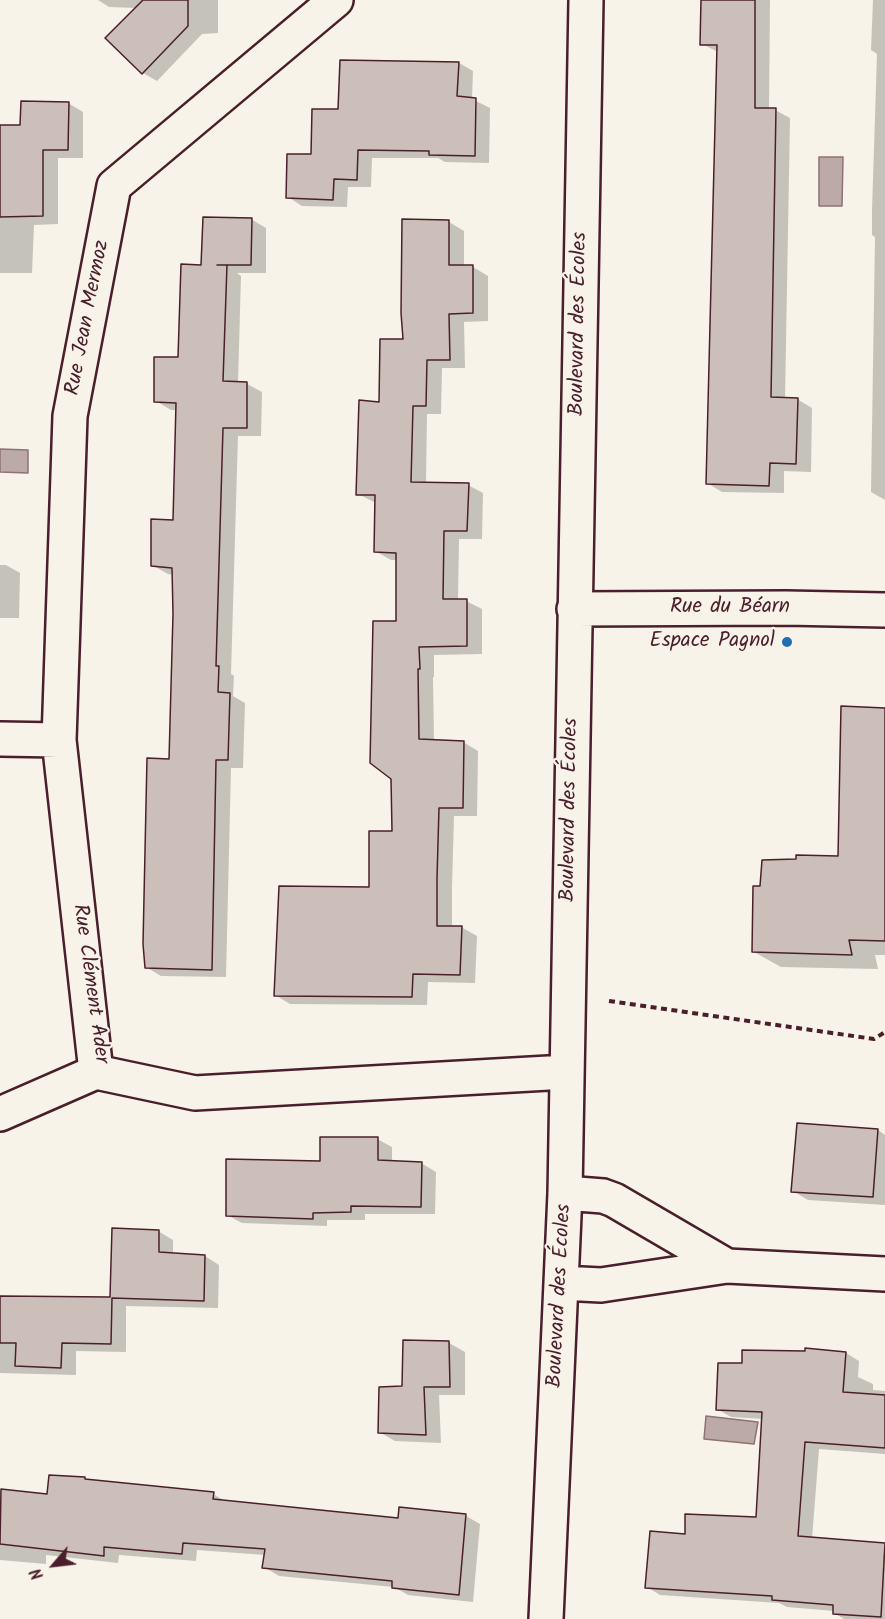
<!DOCTYPE html>
<meta charset="utf-8">
<style>
body{margin:0}
#map{position:relative;width:885px;height:1619px;overflow:hidden;background:#f7f3e8;font-family:Kalam,sans-serif}
canvas{display:block}
.north{position:absolute;left:24px;top:1535px;width:60px;height:60px;-webkit-text-stroke:4px #f7f3e8;paint-order:stroke;rotate:242deg;font-size:16px;font-weight:700;line-height:24px;text-align:center;color:#4a1f2b}
.north::after{content:'';display:block;margin:auto;width:21px;height:27px;background:#4a1f2b;clip-path:polygon(50% 0,100% 100%,50% 72%,0 100%)}
</style>
<div id="map">
<canvas width="885" height="1619"></canvas>
<div class="north">N</div>
</div>
<script>
const g = document.querySelector('canvas').getContext('2d');
g.lineJoin = 'round';
function paint(path, color) {
  g.fillStyle = color;
  g.fill(path, 'evenodd');
}
function stroke(path, color, width, dash) {
  g.strokeStyle = color;
  g.lineWidth = width;
  g.lineCap = dash ? 'butt' : 'round';
  g.setLineDash(dash || []);
  g.stroke(path);
}
function write(font, color, halo, rows, align = 'center') {
  g.font = font + ' Kalam,sans-serif';
  g.lineWidth = 4.5;
  g.setLineDash([]);
  g.textBaseline = 'middle';
  g.strokeStyle = halo;
  g.fillStyle = color;
  for (const [text, x, y, turn = 0] of rows) {
    g.save();
    g.translate(x, y);
    g.rotate((+turn || 0) * Math.PI / 180);
    g.textAlign = isNaN(turn) ? turn : align;
    if (halo) g.strokeText(text, 0, 0);
    g.fillText(text, 0, 0);
    g.restore();
  }
}
const water = new Path2D(`
 M819 157H843L842 206H819Z
 M0 449 28 450V473L0 472Z
 M706 1416 758 1422 754 1444 704 1439Z`);
paint(water, '#bcaaa7');
stroke(water, '#8e7275', 1.5);
paint(new Path2D(`
 M98 0H218V33L202 34 157 81 143 73 137 8 109 7Z
 M703 0H770L769 109 775 110 790 118 785 399H797L812 408 811 472 784 471V493L722 492 707 483 718 52 702 44Z
 M873 0H885V500L871 492 875 237 872 235V210L877 54 871 50Z
 M341 62 459 63 473 71 472 99 490 108 489 163 445 162 438 158H372L371 187H348L347 207 302 206 288 197 339 111Z
 M68 103 83 112V158H58V224L34 225 32 273H0V126L21 127Z
 M251 219 266 228V273H237L241 276 238 383 247 384 262 392 261 436H238L231 674 234 676 233 696 245 703 243 768H231L226 977 161 976 146 967 171 761 174 614V575L168 574 152 565 175 522 177 410H171L156 401 180 359 203 266Z
 M449 222 464 231V267H473L488 276V321L464 322 465 368H442L441 414H427L426 484 468 485 483 493 482 539H459L458 600 466 601 482 609V654L434 655V677H433L434 741 463 742 478 751 477 816H454L452 887V927H461L477 936 475 983 428 982 427 1005 290 1004 275 995 371 888 393 832 397 560H391L375 551 376 503 358 494 380 404Z
 M0 565H6L20 573 19 618H0Z
 M885 709V955H875L878 969 781 967 754 952 762 887 839 858Z
 M878 1130 885 1135V1205L808 1200 793 1191Z
 M377 1139 392 1147V1162L421 1163 436 1172 435 1214H365V1220H327V1226L242 1223 227 1215 321 1163Z
 M114 1229 158 1231 173 1240V1254L205 1256 219 1265 218 1308 126 1306V1352L76 1351V1375L0 1373V1298L112 1299Z
 M449 1343 465 1352V1395H439L441 1443 395 1441 379 1432 404 1388Z
 M846 1353 859 1361 858 1377 873 1384V1390L885 1391V1454L819 1449 812 1539 885 1544V1619H844L834 1613V1611L787 1607 779 1603 660 1595 647 1587 686 1535 757 1519 763 1419 731 1417 717 1409 743 1365Z
 M85 1478 90 1481 213 1494 227 1502 399 1519 466 1516 480 1524 473 1602 408 1595 394 1587 279 1576 264 1567 265 1555 197 1550 196 1561 119 1555 118 1563 46 1555V1564L0 1560V1491L49 1496Z`), '#0003');
const building = new Path2D(`
 M143 0H188V26L142 74 105 38Z
 M701 0H755V108H776L771 397 798 398 796 464 770 463 769 486 706 484 717 45H700Z
 M340 60 459 62 457 96 476 98 475 156 429 155V151L358 150 357 180 334 179 333 200 286 198 287 154H311L312 109H338Z
 M21 101 69 102 68 150H43V216L0 217V125H20Z
 M203 217 252 218 251 265H217H227L223 381 247 382V428H223L216 666H219L218 692 230 693 228 760H216L212 970 145 968 143 944 147 758 169 759 173 614 172 568 151 566V519L173 520 176 403 154 402V357H178L181 264 201 265Z
 M402 219 449 220V265H473V313L449 314 450 360H427L426 406H413L411 482 469 483 467 531H444L443 599H467V646L419 647 420 669H418L419 739 464 741 463 808H439L437 878V926H462L460 975 413 974 412 997 274 996 279 886 369 887V831H392L391 779 370 763 373 621H396V553L374 552 375 495H356L359 400 379 402 380 339H403L401 313Z
 M841 706 885 708V941L849 940 852 955 752 952 753 886H760L762 860 796 859V855L838 856Z
 M797 1123 878 1129 873 1197 791 1192Z
 M320 1137H378V1160L422 1162 421 1207 351 1206V1212L313 1213V1219L226 1216V1159L320 1161Z
 M112 1228 159 1230V1252L205 1255 204 1301 112 1298 111 1344 62 1343 61 1368 15 1366 16 1343H0V1296L110 1297Z
 M403 1340 449 1341 450 1387H424L426 1435 378 1433 379 1387 402 1386Z
 M805 1348 846 1352 843 1392 885 1395V1448L805 1442 798 1536 885 1543 881 1617 833 1614V1605L772 1600V1596L645 1588 650 1531 685 1534V1514L756 1517 762 1412 716 1410 718 1363H742V1350L805 1351Z
 M49 1475 85 1477V1479L214 1492 213 1499 398 1518 399 1507 466 1514 459 1595 392 1588V1581L262 1568 265 1549 183 1543 182 1554 104 1547V1556L0 1544 1 1489 47 1494Z`);
paint(building, '#ccbfb9');
stroke(building, '#4a1f2b', 1.5);
const minor = new Path2D(`
 M336 0 114 186 70 416 59 740 96 1072 195 1093 566 1072
 M574 609 786 608 885 610
 M0 739 59 740
 M0 1114 96 1072
 M565 1193 603 1196 614 1200 727 1266
 M561 1283 601 1285 727 1266 885 1274
 M546 1619 565 1193 586 0`);
stroke(minor, '#4a1f2b', 38);
stroke(new Path2D(`
 M609 1001 874 1039 885 1032`), '#4a1f2b', 4, [6, 4.5]);
stroke(minor, '#f7f3e8', 33);
for (const [x, y, r, color] of [
 [787,642,6,"#1f6fb2"]
]) {
  const dot = new Path2D();
  dot.arc(x, y, r, 0, 2 * Math.PI);
  g.fillStyle = color;
  g.fill(dot);
  stroke(dot, '#f7f3e8', 2);
}
write('21px', '#4a1f2b', '#f7f3e8', [
 ["Rue Jean Mermoz",89,318,-79],
 ["Boulevard des Écoles",580,324,-89],
 ["Rue du Béarn",730,608],
 ["Boulevard des Écoles",571,810,-89],
 ["Rue Clément Ader",89,984,82],
 ["Boulevard des Écoles",561,1296,-87]
]);
write('21px', '#4a1f2b', '#f7f3e8', [
 ["Espace Pagnol",775,642]
], 'right');
</script>
